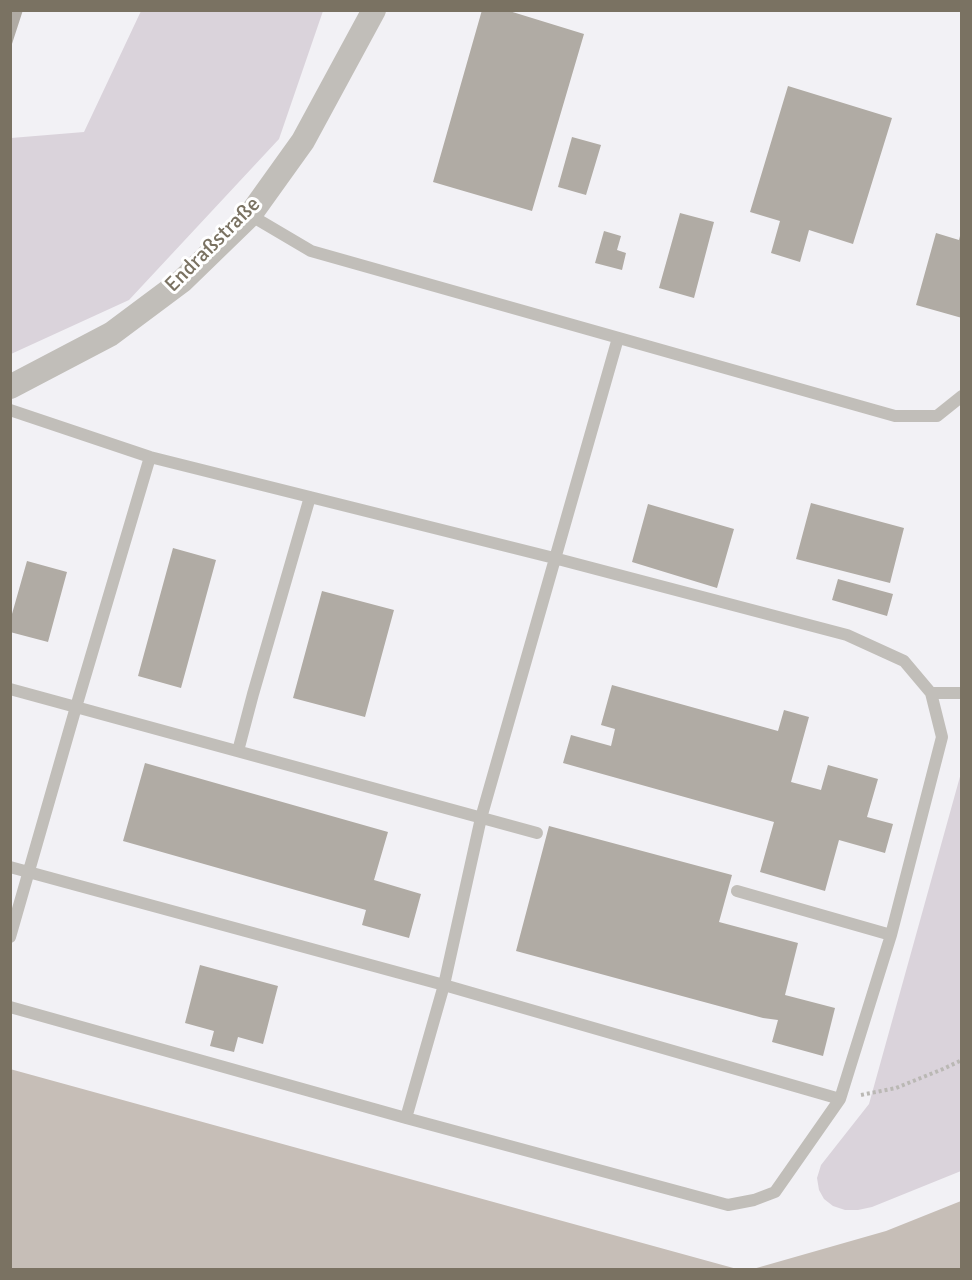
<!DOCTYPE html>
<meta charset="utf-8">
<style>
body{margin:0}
#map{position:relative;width:972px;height:1280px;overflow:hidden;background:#f2f1f5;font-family:Signika,sans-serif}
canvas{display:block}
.frame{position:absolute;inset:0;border:12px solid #7a7262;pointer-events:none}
</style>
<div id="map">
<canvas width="972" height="1280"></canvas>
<div class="frame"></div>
</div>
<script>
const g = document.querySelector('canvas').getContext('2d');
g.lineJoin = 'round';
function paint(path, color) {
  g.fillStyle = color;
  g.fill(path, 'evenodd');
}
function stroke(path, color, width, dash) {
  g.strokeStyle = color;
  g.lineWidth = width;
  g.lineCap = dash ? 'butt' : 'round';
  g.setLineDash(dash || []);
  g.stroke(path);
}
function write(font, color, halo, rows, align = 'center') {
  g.font = font + ' Signika,sans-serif';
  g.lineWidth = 6;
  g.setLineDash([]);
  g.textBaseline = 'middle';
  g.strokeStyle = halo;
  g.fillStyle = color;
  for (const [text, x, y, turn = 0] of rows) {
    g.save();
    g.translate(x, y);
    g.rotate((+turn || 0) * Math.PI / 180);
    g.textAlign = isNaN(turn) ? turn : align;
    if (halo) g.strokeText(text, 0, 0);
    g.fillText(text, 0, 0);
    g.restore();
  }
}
paint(new Path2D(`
 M141 11H323L279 139 129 300 11 354V138L84 132Z
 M961 773V1171L872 1207 858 1210H845L833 1206 824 1199 819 1190 817 1178 821 1165 869 1104Z`), '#dad3db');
paint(new Path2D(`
 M10 1069 737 1269H11Z
 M961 1201V1269H753L886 1231Z`), '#c6beb7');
paint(new Path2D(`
 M10 10H23L11 47H10Z
 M482 10H506L584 34 532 211 433 182Z
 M788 86 892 118 853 244 809 230 800 262 771 253 780 221 750 212Z
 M572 137 601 145 586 195 558 187Z
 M680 213 714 222 694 298 659 288Z
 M604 231 621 236 617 250 626 253 622 270 595 263Z
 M961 232H962V318L916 305 936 233 959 240Z
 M811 503 904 528 890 583 796 559Z
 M648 504 734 529 717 588 632 562Z
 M173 548 216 560 181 688 138 676Z
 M27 561 67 572 48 642 10 632V621Z
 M838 579 893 594 887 616 832 600Z
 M322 591 394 610 365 717 293 698Z
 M612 685 778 731 784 710 809 717 791 782 821 790 828 765 878 779 867 817 893 824 885 853 839 840 825 891 760 872 774 822 563 763 571 735 611 746 615 729 601 725Z
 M145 763 388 832 374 880 421 894 409 938 362 925 366 910 123 841Z
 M549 826 732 875 719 922 798 943 785 995 835 1008 823 1056 772 1042 778 1020 763 1018 516 951Z
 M200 965 278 986 263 1044 238 1037 234 1052 210 1046 214 1031 185 1023Z`), '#b0aba4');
stroke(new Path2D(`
 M861 1095 896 1088 943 1069 962 1060`), '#bab8b4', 4, [3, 3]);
stroke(new Path2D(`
 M250 215 311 251 895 416H937L962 396
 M10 410 150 457 554 558 847 635 904 661 931 693 942 737 891 935 840 1099 775 1192 754 1200 728 1205 406 1118 10 1007
 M10 689 537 833
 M931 693H962
 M238 751 253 694 310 497
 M10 867 444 985 840 1099
 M737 891 891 935
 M10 937 76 707 150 457
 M406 1118 444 985 481 818 618 338`), '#c1beb9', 12);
stroke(new Path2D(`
 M10 387 111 334 182 281 250 215 303 141 374 10`), '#c1beb9', 24);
write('21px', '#7a7262', '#fff', [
 ["Endraßstraße",213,245,-45]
]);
</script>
